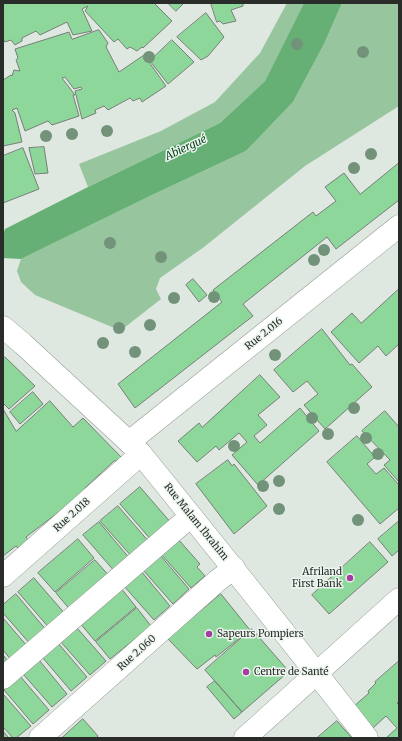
<!DOCTYPE html>
<meta charset="utf-8">
<style>
body{margin:0}
#map{position:relative;width:402px;height:741px;overflow:hidden;background:#dfe8e0;font-family:Merriweather,serif}
canvas{display:block}
.frame{position:absolute;inset:0;border:4px solid #292c29;pointer-events:none}
</style>
<div id="map">
<canvas width="402" height="741"></canvas>
<div class="frame"></div>
</div>
<script>
const g = document.querySelector('canvas').getContext('2d');
g.lineJoin = 'round';
function paint(path, color) {
  g.fillStyle = color;
  g.fill(path, 'evenodd');
}
function stroke(path, color, width, dash) {
  g.strokeStyle = color;
  g.lineWidth = width;
  g.lineCap = dash ? 'butt' : 'round';
  g.setLineDash(dash || []);
  g.stroke(path);
}
function write(font, color, halo, rows, align = 'center') {
  g.font = font + ' Merriweather,serif';
  g.lineWidth = 3;
  g.setLineDash([]);
  g.textBaseline = 'middle';
  g.strokeStyle = halo;
  g.fillStyle = color;
  for (const [text, x, y, turn = 0] of rows) {
    g.save();
    g.translate(x, y);
    g.rotate((+turn || 0) * Math.PI / 180);
    g.textAlign = isNaN(turn) ? turn : align;
    if (halo) g.strokeText(text, 0, 0);
    g.fillText(text, 0, 0);
    g.restore();
  }
}
paint(new Path2D(`
 M287 3H304L265 81 220 123 88 187 79 164 161 131 215 102 260 53Z
 M342 3H399V106L305 166 204 247 160 278 156 289 161 299 124 328 112 327 35 295 21 282 17 271 21 259 152 195 246 151 293 102 324 44Z`), '#97c59e');
paint(new Path2D(`
 M304 3H342L324 44 293 102 246 151 152 195 21 259 3 258V235L5 229 88 187 220 123 265 81Z`), '#66af75');
const building = new Path2D(`
 M3 3H156L155 4 172 21 143 48 142 47 137 51 130 47 127 49 118 39 114 42 85 11 88 6 82 9 92 31 73 35 67 22 40 35 36 31 22 38V41L15 45 11 40 5 42 3 39Z
 M168 3H184L176 11Z
 M211 3H243V6L231 10 236 21 223 24 220 21 217 22Z
 M206 13 224 37 208 56 201 60 177 37Z
 M99 30 108 43 106 47 119 72 144 55 166 86 142 102 140 98 133 101 130 98 108 110 104 106 95 110 96 113 82 119 75 91 82 89 81 87 74 89 65 77 62 78 75 95H73L79 116 52 125 48 121 25 131 17 108 12 110 15 113 22 142 3 146V80L11 75 12 76 14 70 20 71 16 60 18 58 15 49 69 32 72 39Z
 M172 40 194 62 168 84 150 61Z
 M44 147 48 173 35 174 29 148Z
 M23 148 39 189 3 203V156Z
 M399 163V200L336 249 327 237 243 304 253 316 135 408 118 384 222 302 213 290 313 212 316 216 336 201 325 187 344 173 360 194Z
 M193 279 207 295 199 302 186 285Z
 M399 289V344L386 356 378 346 359 363 331 332 352 313 361 323Z
 M322 329 350 365 352 364 372 387 325 429 304 405 318 394 307 381 293 392 274 370Z
 M5 357 35 386 9 409 3 403V359Z
 M260 375 280 397 258 415 267 425 254 436 260 443 300 408 319 431 258 485 232 455 247 442 239 433 219 450 216 446 197 462 178 441 199 423 202 427Z
 M33 392 43 404 20 424 10 412Z
 M50 401 73 427 83 418 123 459 114 461 85 488V492L26 537 28 540 18 548 16 546 3 556V409L16 431Z
 M385 411 399 427V482L384 465 390 460 362 431Z
 M357 436 375 457 367 464 376 474 384 468 399 485V508L380 524 327 462Z
 M228 460 232 466 234 464 267 506 234 534 196 484Z
 M140 487 172 524 152 541 120 504Z
 M118 506 150 543 133 558 100 521Z
 M399 521V550L392 556 378 539Z
 M99 522 131 560 116 573 83 535Z
 M78 539 94 558 55 592 38 573Z
 M178 539 200 564 197 567 205 576 191 588 161 554Z
 M370 542 388 562 329 614 312 595Z
 M160 555 189 589 173 604 143 570Z
 M95 560 111 578 72 612 56 593Z
 M141 571 170 606 154 620 124 586Z
 M34 578 66 615 50 629 18 592Z
 M121 588 136 607 95 641 79 622Z
 M16 594 47 631 31 645 3 613V605Z
 M221 594 250 630 216 657 215 655 197 669 168 639Z
 M137 608 151 626 110 659 96 642Z
 M3 618 28 647 12 661 3 650Z
 M77 628 106 661 90 675 60 641Z
 M252 629 285 667 286 674 242 712 205 670Z
 M58 643 87 677 71 691 42 657Z
 M3 655 10 663 3 669Z
 M39 660 67 694 52 707 23 674Z
 M399 661V701L397 703 399 705V738H386L397 728 386 716 373 728 353 707 369 693 368 691 376 683 375 682Z
 M20 676 49 710 33 724 4 690Z
 M215 681 242 712 234 719 207 687Z
 M3 694 31 726 16 738H13L3 727Z
 M83 719 98 736 96 738H62Z
 M337 721 352 738H317Z
 M3 731 9 738H3Z`);
paint(building, '#8dd79a');
stroke(building, '#777e78', 1);
const minor = new Path2D(`
 M129 442 399 226
 M3 576 141 454
 M3 678 191 516
 M40 738 217 581 234 568`);
const tertiary = new Path2D(`
 M3 327 23 344 129 442 141 454C217 548 293 642 367 738`);
const secondary = new Path2D(`
 M245 738 399 599`);
stroke(minor, '#949c95', 23);
stroke(tertiary, '#949c95', 23);
stroke(secondary, '#949c95', 23);
stroke(minor, '#fff', 22);
stroke(tertiary, '#fff', 22);
stroke(secondary, '#fff', 22);
g.fillStyle = '#72927a';
for (const [x, y] of [
 [297,44],
 [363,52],
 [149,57],
 [107,131],
 [72,134],
 [46,136],
 [371,154],
 [354,168],
 [110,243],
 [324,250],
 [161,257],
 [314,260],
 [214,297],
 [174,298],
 [150,325],
 [119,328],
 [103,343],
 [135,352],
 [275,355],
 [354,408],
 [312,418],
 [328,434],
 [366,438],
 [234,446],
 [378,454],
 [279,481],
 [263,486],
 [279,509],
 [358,520]
]) {
  g.beginPath();
  g.arc(x, y, 6, 0, 2 * Math.PI);
  g.fill();
}
for (const [x, y, r, color] of [
 [350,578,4,"#a43da1"],
 [209,634,4,"#a43da1"],
 [246,672,4,"#a43da1"]
]) {
  const dot = new Path2D();
  dot.arc(x, y, r, 0, 2 * Math.PI);
  g.fillStyle = color;
  g.fill(dot);
  stroke(dot, '#ecf5ee', 1.5);
}
write('10px', '#292c29', '#ecf5ee', [
 ["Rue 2.016",264,334,-39],
 ["Rue 2.018",72,515,-42],
 ["Rue Malam Ibrahim",196,522,51],
 ["Rue 2.060",137,653,-42]
]);
write('10px', '#292c29', '#ecf5ee', [
 ["Afriland",342,572,"right"],
 ["First Bank",342,584,"right"],
 ["Sapeurs Pompiers",217,634],
 ["Centre de Santé",254,672]
], 'left');
write('italic 11px', '#0e451f', '#ecf5ee', [
 ["Abiergué",186,148,-25]
]);
</script>
